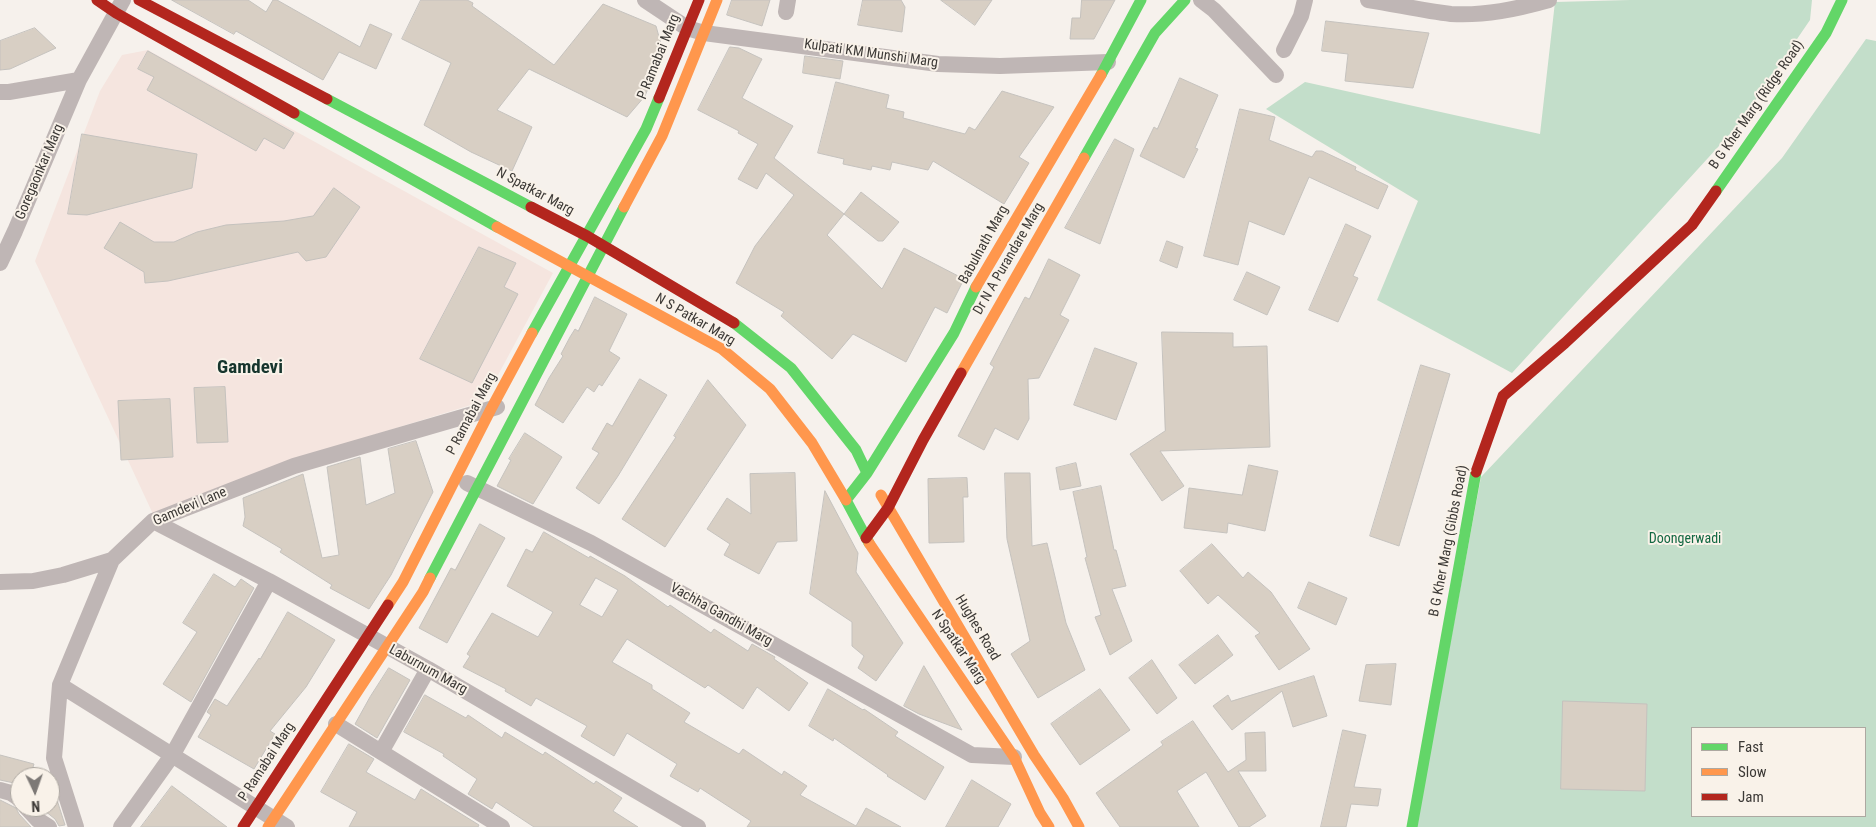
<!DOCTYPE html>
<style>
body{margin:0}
#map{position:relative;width:1876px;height:827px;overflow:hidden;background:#f6f1ec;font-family:"Roboto Condensed",sans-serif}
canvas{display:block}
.legend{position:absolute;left:1691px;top:727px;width:175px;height:90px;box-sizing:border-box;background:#f9f2e9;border:1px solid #ada8a1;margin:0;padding:6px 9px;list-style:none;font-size:15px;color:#3c3936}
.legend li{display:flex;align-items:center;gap:10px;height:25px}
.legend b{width:25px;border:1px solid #ada8a1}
.north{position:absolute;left:10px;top:767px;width:50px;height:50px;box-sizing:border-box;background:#f9f2e9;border:1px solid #ada8a1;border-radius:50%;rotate:177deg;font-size:14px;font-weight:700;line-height:20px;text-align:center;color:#3c3936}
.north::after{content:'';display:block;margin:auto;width:18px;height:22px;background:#7d7976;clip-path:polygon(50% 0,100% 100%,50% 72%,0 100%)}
</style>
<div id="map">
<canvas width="1876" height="827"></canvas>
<ul class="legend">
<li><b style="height:6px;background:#63d668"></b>Fast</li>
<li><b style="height:6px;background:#ff974d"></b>Slow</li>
<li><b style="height:6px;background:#b3261e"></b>Jam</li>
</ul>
<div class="north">N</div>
</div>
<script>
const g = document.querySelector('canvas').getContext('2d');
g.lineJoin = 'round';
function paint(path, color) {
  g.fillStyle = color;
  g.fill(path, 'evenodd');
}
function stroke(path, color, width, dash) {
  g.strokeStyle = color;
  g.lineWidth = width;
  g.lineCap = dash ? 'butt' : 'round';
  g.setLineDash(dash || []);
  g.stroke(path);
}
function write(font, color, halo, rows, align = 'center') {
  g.font = font + ' "Roboto Condensed",sans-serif';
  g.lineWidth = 4;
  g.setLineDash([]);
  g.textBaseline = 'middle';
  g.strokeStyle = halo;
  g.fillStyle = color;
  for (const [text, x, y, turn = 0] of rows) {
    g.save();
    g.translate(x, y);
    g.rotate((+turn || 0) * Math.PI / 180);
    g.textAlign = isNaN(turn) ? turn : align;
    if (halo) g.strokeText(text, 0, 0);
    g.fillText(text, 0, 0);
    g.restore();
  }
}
paint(new Path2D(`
 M148 50 553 273 484 401 328 449 153 514 35 261 100 91 122 55Z`), '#f5e5df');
paint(new Path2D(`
 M1630 0H1812L1810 20 1739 124 1512 373 1377 300 1418 201 1266 109 1305 82 1540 134 1555 2Z
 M1866 39 1876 41V827H1416L1481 477 1782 158ZM1692 728H1865V816H1692Z`), '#c3deca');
const building = new Path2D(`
 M172 0H248L266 12 273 0H277L360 47 370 24 392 34 376 69 339 52 323 80 236 31 234 34Z
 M421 0H467L473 3 472 6 554 65 603 4 656 26 663 51 645 96 627 117 529 69 497 110 532 127 512 171 471 152 424 125 451 63 402 39Z
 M732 0H770L762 26 727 15Z
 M863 0H901L905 7 902 32 858 25Z
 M941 0H992L975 25Z
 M1082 0H1115L1094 39H1070L1072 18H1080Z
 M1326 21 1429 33 1413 88 1345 81 1348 54 1322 51Z
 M35 28 56 48 10 69 0 70V41Z
 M730 47 739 48 762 59 742 98 793 126 774 158 844 214 861 192 899 222 883 241H878L844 214 827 235 882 289 904 248 964 279 947 313 935 307 906 362 853 334 832 359 781 316 784 312 736 283 755 246 794 195 766 173 757 189 738 179 758 144 738 133 739 131 698 110Z
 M148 51 294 133 284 149 264 138 256 151 147 90 154 77 138 69Z
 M805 56 843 61 840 79 803 73Z
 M1180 78 1218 95 1195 148 1198 149 1184 178 1140 156 1154 127 1157 129Z
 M836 82 889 95 886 108 904 112 903 118 965 134 969 127 975 130 1002 91 1054 107 1019 157 1029 163 1004 204 933 161 928 170 892 162 890 170 872 166 871 170 843 164 844 159 818 153Z
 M1240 109 1275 117 1269 140 1312 157 1316 151H1322L1356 167 1355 170 1388 186 1378 209 1309 177 1284 235 1249 221 1238 265 1204 256Z
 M82 134 197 154 192 188 87 215 68 214Z
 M1115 139 1134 149 1100 244 1065 228Z
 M334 188 360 207 326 257 306 261 298 252 168 281 145 283 144 272 104 248 120 222 154 242H174L197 232 226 225 284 221 313 216Z
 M1346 224 1371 236 1353 276 1358 278 1338 322 1309 310Z
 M1167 241 1183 247 1177 268 1160 261Z
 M479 247 516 263 504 287 518 294 472 383 420 359Z
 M1049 259 1080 275 1060 315 1069 320 1039 378 1028 379 1029 419 1018 440 995 428 984 450 958 436 994 367 990 364 1025 297 1029 299Z
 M1247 272 1280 287 1267 315 1234 300Z
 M595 297 627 314 609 351 620 358 602 386 599 384 594 392 587 387 563 423 535 405 549 378 563 356 561 354 570 337 575 329 578 331Z
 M1162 332 1233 333V347L1267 346 1270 447 1160 451 1184 486 1162 501 1130 454 1165 431Z
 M1095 348 1137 363 1116 420 1074 405Z
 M1421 365 1450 374 1399 546 1370 536Z
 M640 379 667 395 618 476 599 504 576 488 599 453 592 449 607 423 612 426Z
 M708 380 746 425 665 547 622 519 676 437 674 436Z
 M225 387 228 442 197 443 194 388Z
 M170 399 173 457 121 460 118 401Z
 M525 433 562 457 533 504 497 486 511 460 509 459Z
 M416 441 433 492 391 575 369 609 330 588 332 585 280 552 282 549 243 526 245 517 243 498 303 474 322 558 339 555 327 467 360 457 366 505 395 493 388 449Z
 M1076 463 1081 486 1060 490 1056 468Z
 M1249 465 1278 471 1265 531 1228 523 1227 533 1184 528 1189 488 1242 495Z
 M795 473 797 541 777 542 759 574 724 555 730 544 707 529 727 498 751 514 750 474Z
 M1005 473H1030L1032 546 1047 543 1066 623 1085 670 1038 698 1011 654 1030 641 1007 539Z
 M967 478 968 497H963L964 542 929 543 928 479Z
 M1101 486 1114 550H1116L1126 586 1112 589 1132 641 1110 655 1095 617 1101 615 1085 558 1087 557 1073 492Z
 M825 491 858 553 856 572 903 643 876 681 858 668 864 656 852 646V622L810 594Z
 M480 524 505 538 447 643 419 628 451 568 455 570Z
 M544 532 589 558 590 556 625 576 668 607 670 605 711 633 714 629 748 651 752 644 775 657 774 659 808 683 789 711 757 687 743 709 708 685 705 688 627 639 612 662 652 685V689L690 713 684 722 739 754 743 749 782 775 784 771 807 786 800 795 856 826 866 808 901 827H747L751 821 700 788 698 792 670 776 677 764 627 733 614 756 581 736 587 726 536 698 531 706 505 691 506 689 463 667 470 656 467 654 492 613 538 637 553 612 507 586 526 549 532 552ZM596 578 618 590 602 617 580 605Z
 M1212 544 1243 578 1248 572 1271 592 1310 649 1279 670 1255 636 1260 633 1218 595 1208 604 1180 571Z
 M214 574 235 587 241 579 254 588 191 702 163 684 197 632 183 623Z
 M1309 582 1347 598 1336 625 1298 608Z
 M288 612 335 640 306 687 270 731 275 734 254 769 198 737 211 715 207 712 215 699 227 706 259 658 260 659Z
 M1218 635 1233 655 1195 684 1179 665Z
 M1152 660 1177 698 1157 714 1129 678Z
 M1396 664 1391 705 1359 701 1366 665Z
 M924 666 962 730 919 714 904 706Z
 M389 668 410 680 377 738 355 724 370 697Z
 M1314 676 1327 716 1293 727 1282 691 1232 730 1213 706 1228 695 1231 701Z
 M828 689 863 710 864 709 898 732 895 736 944 767 925 800 887 776 888 775 834 738 833 741 809 726Z
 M1100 689 1130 730 1080 765 1051 724Z
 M425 695 466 718 468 715 502 738 505 732 543 755 545 752 594 784 596 781 622 798 613 811 638 827H534L496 802 492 809 468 794 477 779 443 756 444 754 404 732Z
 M1563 701 1647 704 1645 791 1561 789Z
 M1193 721 1228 772 1246 760 1245 733 1265 732 1266 771H1238L1266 816 1249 827H1239L1206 772 1177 791 1199 827H1120L1096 793 1163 745 1161 742Z
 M1343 730 1366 735 1354 787 1381 789 1378 806 1351 804 1346 827H1321Z
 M349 744 374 759 366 772 415 800 421 789 479 825 478 827H349L357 812 321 792Z
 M0 755 34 764 30 777H20V787L14 783 0 780Z
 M50 778 65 825 59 826 55 819 40 807H50Z
 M972 780 1011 804 998 827H946Z
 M172 786 227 827H141Z
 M0 800 16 808 19 814 31 827H0Z`);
paint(building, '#d8cfc4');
stroke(building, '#c5c2be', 1);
stroke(new Path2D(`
 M645 0 687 28 704 33 938 64 1000 66 1108 62
 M1201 0 1214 10 1276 75
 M1368 0C1395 4 1423 11 1451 14 1485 16 1517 9 1549 0
 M786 12 788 0
 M1284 50 1301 16 1305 0
 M0 92H9L79 80
 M0 263 15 231 79 80 123 0
 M467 483 591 543 972 755 1014 757
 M153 521 269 581 428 669 698 827
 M0 582 33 581 63 575 112 560
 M60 685 287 827
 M336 724 502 827
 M385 745 428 669
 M0 790 11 793 20 799
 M26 807 38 820 49 827
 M76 827 54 758 60 685 112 560 153 521 294 466 497 407
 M121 827 173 754 269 581`), '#bfb6b5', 16);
stroke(new Path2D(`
 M1101 75 1141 0
 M327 99 531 207
 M294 113 497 227
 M1084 158 1155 33 1185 0
 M1716 191 1826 33 1842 0
 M734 323 791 368 856 450 867 473
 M532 333 646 129 659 98
 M869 543 846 500 867 473 954 333 976 287
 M430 578 624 207
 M1412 827 1476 472`), '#63d668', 11);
stroke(new Path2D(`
 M624 207 662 136 717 0
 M497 227 722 349 770 389 812 443 846 500
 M976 287 1101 75
 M961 373 1084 158
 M881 495 1034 755 1063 798 1079 827
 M869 543 1014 757 1040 813 1049 827
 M388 605 403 582 491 409 532 333
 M268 827 423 592 430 578`), '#ff974d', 11);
stroke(new Path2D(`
 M97 0 116 13 294 113
 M139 0 327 99
 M659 98 699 0
 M531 207 587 236 734 323
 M1476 472 1503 396 1565 343 1692 225 1716 191
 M866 538 888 508 923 440 961 373
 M243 827 388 605`), '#b3261e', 11);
write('14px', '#3c3936', '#f9f2e9', [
 ["Kulpati KM Munshi Marg",871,54,8],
 ["P Ramabai Marg",659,57,-68],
 ["B G Kher Marg (Ridge Road)",1757,105,-55],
 ["Goregaonkar Marg",40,172,-67],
 ["N Spatkar Marg",535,192,28],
 ["Babulnath Marg",984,245,-61],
 ["Dr N A Purandare Marg",1009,259,-60],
 ["N S Patkar Marg",695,320,30],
 ["P Ramabai Marg",472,414,-62],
 ["Gamdevi Lane",190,507,-23],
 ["B G Kher Marg (Gibbs Road)",1449,541,-79],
 ["Vachha Gandhi Marg",721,615,29],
 ["Hughes Road",977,628,59],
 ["N Spatkar Marg",958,647,56],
 ["Laburnum Marg",428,670,29],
 ["P Ramabai Marg",267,762,-57]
]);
write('14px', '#126842', '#f9f2e9', [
 ["Doongerwadi",1685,539]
]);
write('bold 19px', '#16352d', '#f9f2e9', [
 ["Gamdevi",250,368]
]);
</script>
